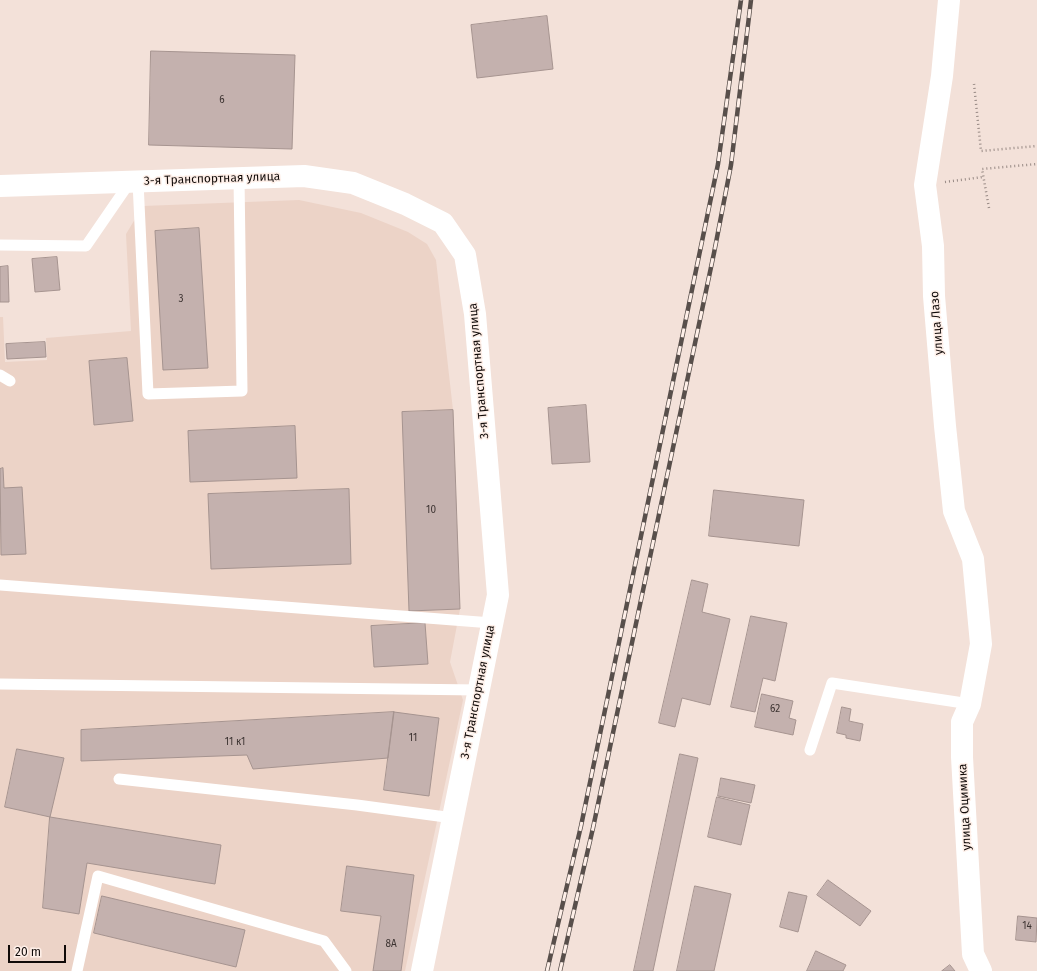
<!DOCTYPE html>
<meta charset="utf-8">
<style>
body{margin:0}
#map{position:relative;width:1037px;height:971px;overflow:hidden;background:#f3e1d9;font-family:"Fira Sans",sans-serif}
canvas{display:block}
.scale{position:absolute;left:8px;top:945px;width:58px;height:18px;box-sizing:border-box;border:2px solid #100a08;border-top:0;padding-left:5px;font-size:12px;line-height:14px;white-space:nowrap;color:#100a08;-webkit-text-stroke:3px #feefe8;paint-order:stroke}
</style>
<div id="map">
<canvas width="1037" height="971"></canvas>
<div class="scale">20 m</div>
</div>
<script>
const g = document.querySelector('canvas').getContext('2d');
g.lineJoin = 'round';
function paint(path, color) {
  g.fillStyle = color;
  g.fill(path, 'evenodd');
}
function stroke(path, color, width, dash) {
  g.strokeStyle = color;
  g.lineWidth = width;
  g.lineCap = dash ? 'butt' : 'round';
  g.setLineDash(dash || []);
  g.stroke(path);
}
function write(font, color, halo, rows, align = 'center') {
  g.font = font + ' "Fira Sans",sans-serif';
  g.lineWidth = 3;
  g.setLineDash([]);
  g.textBaseline = 'middle';
  g.strokeStyle = halo;
  g.fillStyle = color;
  for (const [text, x, y, turn = 0] of rows) {
    g.save();
    g.translate(x, y);
    g.rotate((+turn || 0) * Math.PI / 180);
    g.textAlign = isNaN(turn) ? turn : align;
    if (halo) g.strokeText(text, 0, 0);
    g.fillText(text, 0, 0);
    g.restore();
  }
}
paint(new Path2D(`
 M299 200 361 213 408 232 427 244 436 260 453 410 460 609 450 662 463 700 405 971H0V317H3L5 362 47 360 46 338 131 331 126 234 143 206Z`), '#ecd3c7');
const building = new Path2D(`
 M547 16 553 69 477 78 471 25Z
 M151 51 295 55 292 149 149 145Z
 M199 228 208 368 163 370 155 231Z
 M57 257 60 290 35 292 32 259Z
 M8 266 9 302H0V267Z
 M45 342 46 357 7 359 6 344Z
 M127 358 133 421 94 425 89 361Z
 M586 405 590 462 552 464 548 408Z
 M453 410 460 609 409 611 402 412Z
 M295 426 297 478 190 482 188 431Z
 M3 468 4 488 22 487 26 554 1 555 0 469Z
 M349 489 351 564 211 569 208 494Z
 M714 490 804 500 799 546 709 536Z
 M692 580 708 584 702 612 730 619 710 705 682 698 675 727 659 723Z
 M751 616 787 623 775 681 763 678 755 712 731 707Z
 M425 623 428 664 374 667 371 626Z
 M762 694 793 701 789 718 796 720 793 735 755 727Z
 M842 707 851 709 849 721 863 724 860 741 846 738V735L837 733Z
 M394 712 439 718 429 796 384 790Z
 M394 712 388 758 253 769 247 755 81 761V730Z
 M17 749 64 758 50 817 5 807Z
 M680 754 698 758 653 971H634Z
 M721 778 755 785 751 803 718 796Z
 M717 797 750 805 741 845 708 837Z
 M50 817 221 845 215 884 87 863 79 914 43 908Z
 M347 866 414 875 401 971H373L381 916 341 911Z
 M828 880 871 911 860 926 817 895Z
 M695 886 731 894 714 971H677Z
 M789 892 807 896 798 932 780 927Z
 M102 896 245 930 236 967 94 933Z
 M1018 916 1037 918 1036 942 1016 940Z
 M816 951 846 965 843 971H807Z
 M950 965 955 971H942Z`);
paint(building, '#c4b1ae');
stroke(building, '#a69490', 1);
stroke(new Path2D(`
 M974 84 981 151 1037 146
 M945 182 983 177
 M989 208 982 169 1037 164`), '#988a85', 2.5, [1, 3]);
stroke(new Path2D(`
 M138 182 148 394 242 391 239 178
 M0 245 86 246 130 182
 M0 375 10 381
 M0 585 492 623
 M0 684 479 690
 M810 750 832 683 970 704
 M119 779 357 805 453 818
 M77 971 98 876 324 941 346 971`), '#fff', 11);
stroke(new Path2D(`
 M949 0 942 76 925 185 933 246 934 296 945 426 954 511 973 559 981 644 970 704 962 722V757L973 954 981 971`), '#fff', 22);
stroke(new Path2D(`
 M0 186 304 176 353 183 405 204 443 223 465 255 475 314 498 595 422 971`), '#fff', 22);
const rail = new Path2D(`
 M547 971 581 826 718 164 741 0
 M560 971 593 828 714 253 731 165 751 0`);
stroke(rail, '#584f4b', 4.5);
stroke(rail, '#feefe8', 3, [9]);
write('10px', '#3d3432', null, [
 ["6",222,100],
 ["3",181,299],
 ["10",431,510],
 ["62",775,709],
 ["11",413,738],
 ["11 к1",235,742],
 ["14",1027,926],
 ["8А",391,944]
]);
write('12px', '#100a08', '#feefe8', [
 ["3-я Транспортная улица",212,179,-2],
 ["улица Лазо",937,323,-94],
 ["3-я Транспортная улица",479,371,-95],
 ["3-я Транспортная улица",478,692,-79],
 ["улица Оцимика",965,807,-93]
]);
</script>
